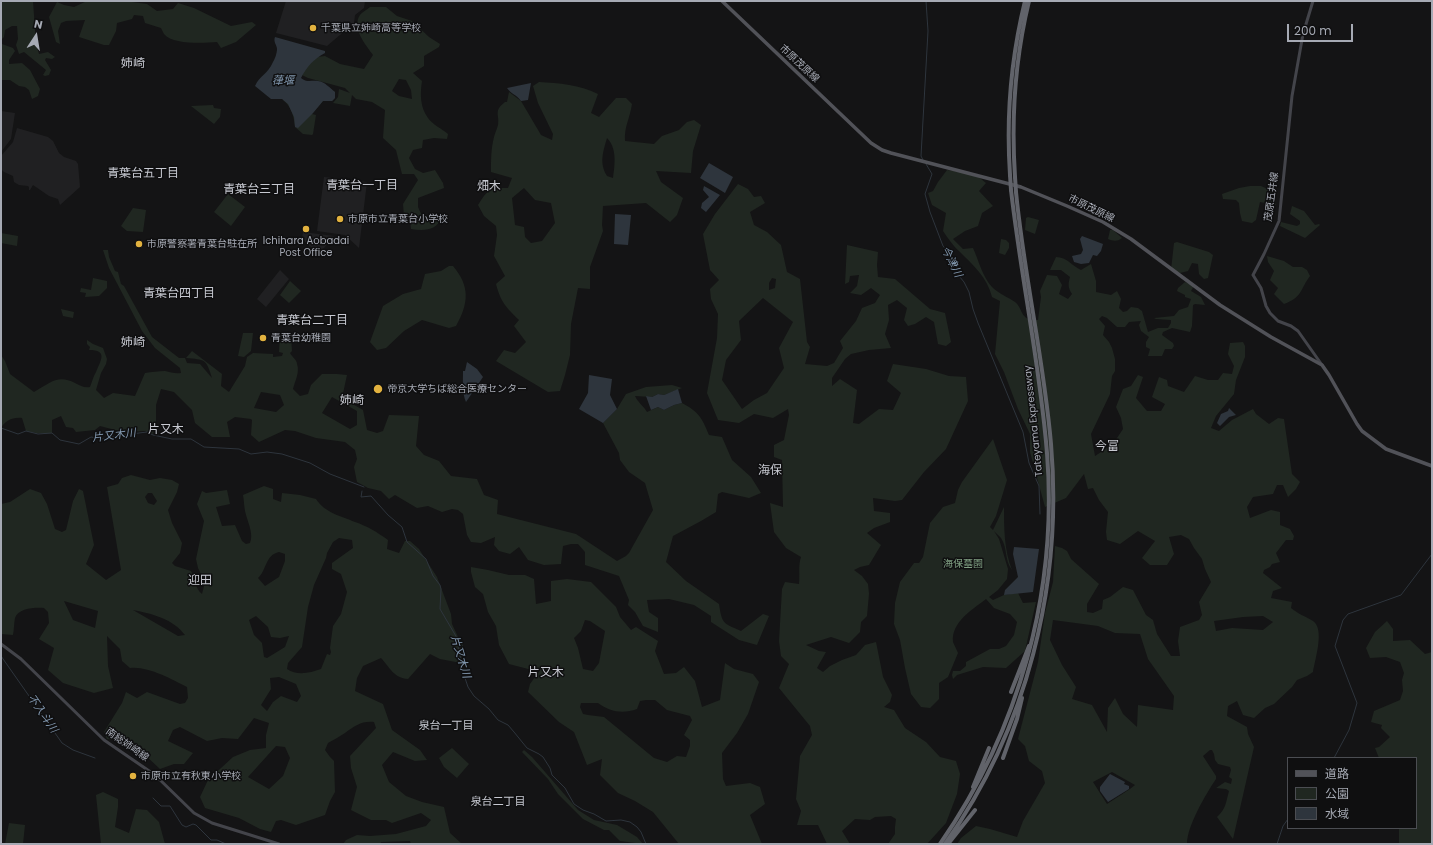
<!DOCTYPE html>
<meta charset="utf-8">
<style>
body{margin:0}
#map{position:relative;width:1433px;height:845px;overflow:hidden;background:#141415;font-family:Poppins,"Noto Sans JP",sans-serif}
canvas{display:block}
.frame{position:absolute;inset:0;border:2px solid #a6aab4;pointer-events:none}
.legend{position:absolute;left:1287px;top:757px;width:130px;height:72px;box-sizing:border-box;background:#0f0f10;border:1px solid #4b4d52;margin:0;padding:5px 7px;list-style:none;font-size:12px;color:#a6aab4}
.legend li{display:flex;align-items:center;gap:8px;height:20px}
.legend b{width:20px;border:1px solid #4b4d52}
.north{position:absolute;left:16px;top:16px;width:40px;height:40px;-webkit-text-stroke:3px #0f0f10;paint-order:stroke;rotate:12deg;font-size:11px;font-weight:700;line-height:16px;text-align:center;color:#a6aab4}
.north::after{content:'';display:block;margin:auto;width:14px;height:18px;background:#a6aab4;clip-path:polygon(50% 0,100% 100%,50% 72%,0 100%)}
.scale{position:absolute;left:1287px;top:24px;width:66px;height:18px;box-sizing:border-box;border:2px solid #a6aab4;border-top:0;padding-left:5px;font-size:12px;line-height:14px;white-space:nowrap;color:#a6aab4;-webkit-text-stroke:3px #0f0f10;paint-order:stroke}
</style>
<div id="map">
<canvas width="1433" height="845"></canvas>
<div class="frame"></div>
<ul class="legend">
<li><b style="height:5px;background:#515258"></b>道路</li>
<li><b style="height:11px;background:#202721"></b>公園</li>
<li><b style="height:11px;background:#2e353d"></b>水域</li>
</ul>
<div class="north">N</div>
<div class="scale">200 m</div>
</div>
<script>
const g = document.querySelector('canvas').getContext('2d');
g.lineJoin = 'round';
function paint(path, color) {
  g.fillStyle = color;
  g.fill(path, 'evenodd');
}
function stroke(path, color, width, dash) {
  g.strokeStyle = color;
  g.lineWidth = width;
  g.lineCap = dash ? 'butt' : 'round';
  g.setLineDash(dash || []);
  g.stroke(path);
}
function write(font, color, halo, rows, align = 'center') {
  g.font = font + ' Poppins,"Noto Sans JP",sans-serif';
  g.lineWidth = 3;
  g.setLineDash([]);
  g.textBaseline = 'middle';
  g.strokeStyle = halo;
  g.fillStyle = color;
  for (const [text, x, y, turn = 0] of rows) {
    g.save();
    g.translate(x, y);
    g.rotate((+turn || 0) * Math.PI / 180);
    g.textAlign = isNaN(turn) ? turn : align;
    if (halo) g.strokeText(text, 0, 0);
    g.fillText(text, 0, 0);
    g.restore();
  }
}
paint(new Path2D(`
 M286 1H365L364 8 355 15 354 23 327 46 276 33Z
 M1 111 15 113 11 139 1 152Z
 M17 128 48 137 53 141 59 153 64 157 76 161 78 164 80 187 60 205 58 199 49 196 33 185 30 190H29V187L28 186 19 185 14 182 13 176 4 172 1 169V156L13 142Z
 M324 177 367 182 359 248 345 235 317 231Z
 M303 232 334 236 319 254 302 239Z
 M280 270 289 279 266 307 257 299Z`), '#202022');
paint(new Path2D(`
 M1 1H33L36 44 39 54 48 52 55 57 52 59 46 58 45 60 51 70 49 75 45 76 43 75 46 70 24 52 19 54 16 45 18 39 17 26H12L5 30 4 37 1 40Z
 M87 1 132 2 147 4 157 11 173 9 178 3 194 8 231 26 252 22 256 25 236 42 221 48 217 42C204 43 173 45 164 34 163 32 162 30 161 28L145 23 143 16 134 15 132 19 117 23 116 31 109 45H104L79 37 85 20 66 21 61 23 58 31 60 44 56 42 49 17 57 2 64 5 74 7Z
 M370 7H386L397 16 412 21 429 37 440 44 439 47 424 56V66L413 73 422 81C420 94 420 107 428 118 432 124 442 129 448 134L447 139 434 138 423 140 422 148 413 150 409 158 415 169 423 173 435 170 443 183 444 188 418 198V207L422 216 441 217C438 231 423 231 411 229L410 219 404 216 403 204 418 180 414 174H402L396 150 383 138 385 110 372 102 356 99 352 95 350 106 333 103 338 97 339 89 350 93 345 88 308 78 302 75 305 68 317 57 325 56 340 64 364 69 373 55C366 45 351 28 360 15 362 12 367 10 370 7ZM399 79 406 80 411 90 412 99 399 96 392 91Z
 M1 43 2 44 13 48 15 51 9 60V64L22 63 30 70 40 89 38 96 32 99 29 90 25 87 19 86 10 80H1Z
 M539 82C558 83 581 85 598 94L591 113 599 117 616 98H626L632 104C630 118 624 127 625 141L654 144 662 136 679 130 687 122 694 120 701 125 693 151 691 173 656 171 661 182 683 198 677 215 670 222 646 203 603 206 602 225 603 231 590 267V289L578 288 571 324 570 355 565 375 560 391 548 392 496 361 504 350 515 353 526 342 514 326 519 320C506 307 501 303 496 284L505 276 494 256 497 235 496 226 484 216 478 205C488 189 490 188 508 188L512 178 491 172C491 159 491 149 494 137 495 133 497 129 498 125 500 115 493 111 505 102H507L509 92 521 101 541 135 552 140 553 134 538 103 533 86ZM607 138C617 148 615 164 613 178L607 176C599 163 603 152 607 138ZM524 188 535 200 551 203 555 223 542 241 531 243 525 237 524 227 515 225 512 198Z
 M323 83 335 92V98L332 101H323L312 114 316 115 313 134 312 135 303 134 295 127C294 116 291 106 283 100L288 96Z
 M213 105 214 108 221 109 220 117 214 124 191 106Z
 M947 170 975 174 986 183 979 191 993 206 982 213 978 226 965 231 953 239 963 249 973 248C979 261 982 276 992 287 999 294 1008 297 1015 302 1024 309 1019 321 1038 320L1041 297 1040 291 1047 275 1057 276 1062 285 1059 294 1068 299 1072 294C1068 288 1068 284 1070 277L1061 270H1050L1056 257C1067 257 1072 266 1081 270L1091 264 1096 281V292L1111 295 1117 291 1121 299 1119 308 1123 312 1127 311 1131 307 1138 308 1142 311 1148 332 1158 328H1168L1171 323V320L1156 319 1154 318 1174 316 1179 310 1188 307 1191 299 1185 297V295L1177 291 1178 288 1185 282 1194 286 1191 291 1201 297 1205 305 1195 304 1193 305 1192 326 1190 332 1172 328 1163 332 1162 335 1173 343 1174 346 1172 349H1165L1162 356H1148L1150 349 1146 347V342L1149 337 1141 331 1139 325 1141 321 1129 322 1125 327H1117L1107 318 1102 316 1099 319 1105 326 1103 335 1109 342 1112 348 1115 359V371L1112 376 1110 394 1091 434 1095 456 1113 444 1123 429 1121 418 1116 407 1123 389 1131 386 1138 375 1143 377 1136 398 1147 411H1161L1165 404 1152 397 1159 377 1167 380 1168 386 1184 392 1195 376 1208 380H1218L1223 373 1232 374 1234 366 1228 354 1230 343 1243 342 1245 346V357L1236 380 1234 394 1216 416 1211 428 1219 431 1232 420 1253 409 1256 414 1269 424 1278 418 1284 419 1292 474 1300 482 1296 489 1288 497 1283 485H1277L1273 494 1253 497 1247 507 1250 518 1271 510 1280 512V525L1290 529 1294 536 1293 540H1286L1276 553 1280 562 1272 564 1270 567 1264 570 1263 573 1282 588 1273 591 1271 598 1292 602 1291 608C1298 614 1305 616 1313 621 1325 629 1315 659 1313 672L1307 676 1297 680 1292 687 1274 704 1265 708 1254 718 1243 715 1237 701 1228 706 1227 716 1247 727 1248 734 1254 747 1233 839 1217 817C1226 809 1226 802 1229 791L1226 789 1216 788 1225 782 1231 784 1232 779 1229 777 1231 770 1230 767 1218 764 1215 760 1214 754 1212 750H1210L1203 756 1216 776V779C1206 794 1187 826 1187 844H957L961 838 976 826 990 829 1017 837 1023 821 1045 783 1042 771 1029 761 1025 746 1018 739 1038 662 1045 613 1053 582 1055 546 1062 548 1067 551 1071 559 1099 584 1087 604V612L1093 613 1102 609 1103 600 1110 597 1123 587 1133 590 1146 615 1153 620 1157 634 1171 656H1180L1178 641 1180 627 1199 620 1202 615 1199 602 1211 582 1205 569 1202 559 1194 548 1189 539 1181 535 1169 537 1174 554 1167 565H1150L1142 558 1155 541 1138 531 1120 544 1107 540 1106 532 1108 512 1099 500 1093 488 1088 489 1084 474 1066 498 1045 507 1030 452V434L1018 409 1004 372 995 354 1000 301 992 297C987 277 973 265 959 251 953 246 948 238 943 231L946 213 932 205 928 193 933 191 938 182ZM1263 616 1273 622 1263 630 1232 628 1216 631 1214 621 1243 617ZM1053 620 1098 626 1115 633 1140 634 1148 659 1174 696 1173 710 1138 705 1137 727 1123 714 1115 698 1108 708 1107 732 1092 705 1072 699 1076 687 1062 665 1050 640ZM1112 772 1135 785 1130 789 1107 804 1093 782Z
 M738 184 748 189 754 197 761 196 765 203 750 212 754 225 767 232 781 245 787 272 800 279 807 342 810 347 805 364 827 366 834 363 843 348 840 341 856 321 862 308 875 303 880 295 871 288 861 295 850 293 857 286 859 275 850 276 849 282 845 284 847 245 878 252 877 265 878 277 895 279 930 309 945 313 951 342 946 346 938 344 934 322 926 317 915 324 908 326 904 320 907 308 897 300 888 305 889 320 885 334 891 348 869 350 851 354 845 359 832 378V386L840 379 857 390 853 423 859 424 879 409 893 410 901 393 887 381 893 364 926 369 949 376 966 377 968 401 946 449 924 472 902 500 895 501 873 498 874 511 890 513V522L874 528 867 533 881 545 869 565 860 567 854 570 862 576 868 584 869 594 867 616 861 622 860 632 849 643 831 637 806 645 819 651 826 652 817 668 823 672 830 666 842 660 856 655 865 645 876 642 883 677 892 695 890 702 884 707 894 710 905 728 926 742 940 757 956 761 960 774 957 794 946 823 927 844H888L895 834V827L896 819 891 816 875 817 870 820 855 819 842 831 850 844H827L818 825H797L801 811 796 799 800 756 812 735 810 726 779 688 789 664 781 656 779 641 782 589 785 582 799 584C800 574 798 566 801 557L786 548 774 532 770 503 783 507 782 460 774 457V445L784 440 789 415 788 409 773 418 754 414 739 423 718 420 707 393 717 338 718 314 711 299 710 289 719 280 710 270 703 234 715 214ZM772 278 776 279 775 288 769 290V283ZM763 298 793 322 779 348 784 368 767 393 754 400 742 409 722 380 726 360 741 340 739 321Z
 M1250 186H1261L1274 192 1276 205 1260 202 1256 220 1252 223 1242 221 1240 213 1239 203 1236 200 1223 199 1222 194 1239 188Z
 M228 194 245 207 231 226 214 212Z
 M1292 206 1304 211 1315 225 1319 224 1320 225 1305 238 1280 226 1281 222 1297 226 1300 224V221L1290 214Z
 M133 208 146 210 143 232 127 231 121 226Z
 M1028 217 1039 220 1035 234 1025 230 1026 218Z
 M1110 230H1113L1122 238C1117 242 1113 241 1108 239Z
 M1 233 18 236 17 246 1 243Z
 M1001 239 1006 240 1009 243V248L1005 255 999 253Z
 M1177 242 1209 252 1213 255 1208 278 1204 279 1199 274 1198 264 1192 263 1188 271 1180 273 1171 270 1174 243Z
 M103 250H108L109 257 115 271 118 272 121 284 124 286 152 337 179 358H185L187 363 200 364 212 378C206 358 205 360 186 358L192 351 222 374 221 386 229 392 245 366 247 357 253 353 273 354V357L282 356 283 353 279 352 280 334 291 337 292 351 290 353C292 357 297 360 297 364 300 372 295 381 293 389L300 396 308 394 311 385 322 374H337L347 375 342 398 363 410 367 430 377 433 383 431 389 415 419 416 416 446 424 455 439 461 451 476 477 479 484 495 498 500 497 514 576 534 617 561 626 556 629 553 653 510 645 483 629 472 620 460 619 453 603 423 617 409 626 394 646 387 672 385 682 388 664 395 658 394 652 397 635 396C638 403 644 406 647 412L658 407 664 410 674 405 682 403C699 412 702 418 709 435L722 437 732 460 751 477 761 493 749 498 722 492 718 494 716 512 701 521 673 536 666 562 686 581 719 604C722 624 723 623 741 631L763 614 769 616 757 645 739 640 711 622V616L694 605 669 599 647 600 649 612 658 618V632L643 626 635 612 628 605 629 600 619 576 585 565V552L578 544H571L563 546 561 564 544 565 528 560 519 547 510 554 499 551 494 545 495 537 481 543 471 542 467 535 463 514 458 510 452 509 442 512 428 506 417 508 395 495 389 499 381 491 368 488 357 482 354 467 357 459 355 450 345 442 316 438 295 431 285 430 259 442 251 435 252 420 251 419 235 417 227 422 230 437H212L195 423 192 410 174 392 161 389 156 405V424L153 434 145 431 123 432 100 426 95 430 76 432 73 428 66 427 61 416 52 420V433H36L26 431 22 418C12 417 5 421 1 428V355L5 361 10 374 34 392C50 383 58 374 75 383 81 386 84 388 90 387 92 382 93 377 96 372 101 360 108 350 89 350L90 347 87 344V340L93 344 103 348 107 359 106 364 101 373 96 390 104 398 113 393 135 396 145 373C152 372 158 371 165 371 170 372 175 374 181 373L180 368 155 348 142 331 109 268ZM261 392 280 395 284 405 276 412 254 408ZM332 397 357 411V425L350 429 322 413Z
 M1267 256 1284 261 1293 267H1302L1307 270 1310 276C1300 289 1303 297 1284 304L1274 294 1278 288 1270 280 1274 271 1268 262Z
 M449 266H453C470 286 469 303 456 326L449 328 422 320 404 331 386 348 377 350 370 342 383 306 403 294 421 289 425 274 441 271Z
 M93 278 107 281V288L99 296 85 297 86 293 80 292 81 288 91 290Z
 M290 281 301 291 289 303 280 295Z
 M61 309 74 312 73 318 63 316Z
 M243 333H253L251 351 244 357 238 356Z
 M993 439 1007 480 996 516 990 527 993 530 1004 507C1004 528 1004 550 1012 570 1004 559 1008 549 1001 538 999 536 996 533 994 531L999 539 1008 569 1007 579 998 590 989 597 993 600 1004 595 1018 593 1023 603 1036 602 1025 651 1006 668 983 667 957 675 953 679 952 675 953 671H960L966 666V662L990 649H999L1006 646 1014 635 1017 622 1010 614 994 608 986 599C973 609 951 622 953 642 954 645 957 650 958 653L948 677 939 683V699L930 708 921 707 911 694 905 668 900 640 894 624 895 603 900 582 914 563H919L923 557 930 523 943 507 955 503 958 490 962 482Z
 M131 475 150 480 160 478 172 480 179 484 177 492 168 510 172 523 182 543 180 553 172 563 175 566 191 571C195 578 195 589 202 594L205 582 198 568 196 559 204 521 197 504 202 491 206 493 227 490 230 504 216 507 222 526 235 525 242 541 246 544 250 543C254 533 247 521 245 511 244 506 244 500 243 495L264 486 273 489V499L281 502 282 493 300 495 316 499C325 513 341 516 355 522 367 526 377 532 388 540L387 549 399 553 405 541H410L419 549 437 577 451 614 452 624 459 639 463 645 461 663 440 659 430 654 408 679C394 678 390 668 381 658L363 666 357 678 355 691 383 704 392 730 420 750 427 760 415 761 393 752 382 765 389 782 406 796 422 802 444 807 450 833 462 844H411L410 841 381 842 380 844H343L346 840 357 835 370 836 396 834 426 826 431 820 421 813 392 823 386 820H371L351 810 357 787 351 768 350 756 376 728 374 722C361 721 355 726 345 733 339 737 333 740 328 743L325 750 330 757 334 761 335 792 330 801 325 815 296 825 281 820 276 821 271 832 260 829 239 818 205 808 200 797 208 780 233 757 250 750 266 748V735L269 723 254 718 238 739 222 738 207 741 180 727 173 730 168 741 193 753 184 764H174L160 769 130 741 107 739 104 732 122 703 126 692 137 698 147 692 180 704 185 703 188 698 187 687C171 679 148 666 130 668L122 661 120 649 107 636 108 666 113 688 94 693 63 683 48 670 54 648 39 639 49 623 48 612 44 608C36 607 18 608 15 618 14 623 14 630 13 635L1 634V504L10 502 30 489 41 493 47 504 55 529 62 532 66 530 73 501 79 489 83 491 94 545 86 564 106 580 121 570 107 487 118 484 122 478ZM148 493H152L157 501 154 505 148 503 145 497ZM339 538 352 540 353 548 332 563V569L341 574 347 592 341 614 333 626 330 648 331 652 330 655 327 654 321 669C310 673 297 676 287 669L288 663 302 647 308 607 314 585 326 558 327 553 333 542ZM279 552 285 554V561L279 577 265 586 258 578C267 570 265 555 279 552ZM64 601 98 611 95 628 73 620ZM133 610C153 614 173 619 185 635L178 636ZM256 616 268 627 271 637 280 638 289 636 285 647 267 658 264 657 262 643 254 635 249 620ZM279 677 296 684 301 696 297 702 281 696 273 702 267 711 261 705 271 689 270 678ZM276 746 285 747 290 758 283 776 269 789 248 777Z
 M471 567 488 570 509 575H525L534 579 536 604 551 601V581L567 579 591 582 616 607 620 617 631 630 636 627 658 641 655 651 664 674 676 673 684 667 695 681 702 707 720 700 725 663 734 669 753 674 759 682 748 714 737 733 722 753 723 779 726 786 750 783 760 787 765 804 750 815 762 844H679L653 812 635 801 618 793 600 775 602 759 587 765 574 732 559 722 528 692 530 684 540 670H532L509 664 499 645 496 626 488 612 483 594 475 587 471 572ZM585 620 590 621 605 631 599 663 593 671 583 669 578 648 574 638 581 631ZM646 700H655L667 710 690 716 692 720 684 735 690 740V746L686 757 677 756 667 762 654 758 604 717 588 715 583 714 580 707 581 703H598C610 712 623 714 637 709L640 701Z
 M1387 621 1393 629V641L1410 640 1425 654 1432 652V844H1399V828H1416V758H1379L1375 748 1379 747 1390 737 1381 728 1382 725 1371 722 1374 711 1400 700 1403 691 1402 680 1404 673 1400 662 1386 657 1370 658 1366 648 1375 632Z
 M452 748 469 764 457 778 444 767 439 758Z
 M524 750 532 757 578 810 594 820 617 825 637 837 643 844 620 841 609 830H604L583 819 558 794 548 779 522 752Z
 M103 792 118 799V807L115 827 129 833 136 809 147 810 159 822 165 844H101L96 795Z
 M9 823 25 825 23 844H5Z`), '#202721');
paint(new Path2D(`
 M275 37 325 51V53C314 59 307 66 301 78 307 83 311 80 318 81 325 82 330 88 335 92V98L332 101H323L313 113 298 128 295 127 294 117 288 104 282 99H271L255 86C260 75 268 74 273 62 275 59 277 53 277 49 277 45 273 42 275 37Z
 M531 83 528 100 521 101C517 95 511 94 507 88Z
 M709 163 733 177 725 193 700 178Z
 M704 186 720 195 706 212 701 208 702 203 709 197 703 190Z
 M615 214 631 215 628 245 614 244Z
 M1082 236 1103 244 1101 251 1097 256 1093 255 1089 263 1081 264 1074 262 1072 256 1081 254 1083 250 1080 239Z
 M467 362 477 369 483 377 466 402C462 393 463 382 463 371H465Z
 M589 375 612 379 610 395 617 409 603 423 579 409 588 393Z
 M678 389 682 403 674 405 664 410 658 407 651 410 646 396 652 397 658 394 664 395Z
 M1229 408 1236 415 1229 417 1220 426 1217 423 1221 414 1228 411Z
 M1014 547 1039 549 1033 592 1004 595 1005 590 1018 577 1013 554Z
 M1110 774 1125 782 1124 784 1129 786V789L1108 802 1100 791V787Z`), '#2e353d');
stroke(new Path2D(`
 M923 160 921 156 928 31 926 1
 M926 164 932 174 925 194 930 212 943 246 949 253 950 265 964 282 969 292 973 309 978 323 1023 432 1029 463 1039 486 1040 514
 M1 428 18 434 26 431 38 434 52 433 60 440 79 444 91 437 103 439 123 435 147 432 153 435 172 439H191L204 447 239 449 251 454 267 452 282 454 310 463 330 474 364 487
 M362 491 361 497 371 496 388 515 402 527 407 542 426 559 433 576 440 585 441 589 440 609 457 638 463 672 468 687 474 696 489 709 498 720 508 725 514 732 527 748 539 754 543 757 550 768 552 775 565 788 574 804 583 810 594 814 606 821 621 820 630 822 637 827 641 832 646 844
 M1 656 62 743 73 750 95 758
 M1334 758 1349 730 1357 703 1335 646 1343 620 1348 614 1401 595 1432 554
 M153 798 161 806H170L182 825 186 827 193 824 196 825 211 840H217L226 844
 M1277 844 1283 826 1288 819`), '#2e353d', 1);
stroke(new Path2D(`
 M1313 1 1303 34 1292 96 1279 221 1264 254 1253 275 1261 288 1266 306 1270 313 1278 321 1291 326 1298 331 1322 365
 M1 644 21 659 104 740 155 775 194 813 212 823 279 844`), '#43444a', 3);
stroke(new Path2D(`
 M722 1 871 143 882 150 891 153 1021 187 1067 206 1103 222 1131 239 1220 305 1271 337 1322 365 1329 375 1357 424 1362 431 1386 449 1432 466`), '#515258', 3.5);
stroke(new Path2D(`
 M1010 175C1006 116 1011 58 1025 1
 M1015 177C1011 117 1015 59 1029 1
 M1011 692 1029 646
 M1003 758 1017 719 1022 698
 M973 787 989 748
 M940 844C1019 730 1058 592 1047 453 1040 365 1021 278 1011 190
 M945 844C1027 729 1063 585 1051 444 1044 360 1024 276 1016 192
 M948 844 975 810`), '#61636a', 4);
stroke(new Path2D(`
 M1010 175 1011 190
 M1015 177 1016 192`), '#61636a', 4);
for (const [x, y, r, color] of [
 [313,28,4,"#e2b23f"],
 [340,219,4,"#e2b23f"],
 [306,229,4,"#e2b23f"],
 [139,244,4,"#e2b23f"],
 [263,338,4,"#e2b23f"],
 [378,389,5,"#e2b23f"],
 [133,776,4,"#e2b23f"]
]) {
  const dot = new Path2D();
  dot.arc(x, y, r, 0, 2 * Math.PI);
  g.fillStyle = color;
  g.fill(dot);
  stroke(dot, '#0f0f10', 1.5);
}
write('10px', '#a6aab4', '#0f0f10', [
 ["千葉県立姉崎高等学校",321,28],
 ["市原市立青葉台小学校",348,219],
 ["Ichihara Aobadai",306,241,"center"],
 ["Post Office",306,253,"center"],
 ["市原警察署青葉台駐在所",147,244],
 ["青葉台幼稚園",271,338],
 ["帝京大学ちば総合医療センター",387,389],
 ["市原市立有秋東小学校",141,776]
], 'left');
write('10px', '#a6aab4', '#0f0f10', [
 ["市原茂原線",799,64,43],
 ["茂原五井線",1272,197,-82],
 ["市原茂原線",1091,209,26],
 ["Tateyama Expressway",1034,421,-96],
 ["南総姉崎線",127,745,35]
]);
write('10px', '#7f9e82', '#0f0f10', [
 ["海保墓園",963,564]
]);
write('italic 11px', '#8096ad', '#0f0f10', [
 ["葎堰",283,81],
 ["今津川",951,262,63],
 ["片又木川",114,436,-7],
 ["片又木川",460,657,73],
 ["不入斗川",42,714,55]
]);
write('11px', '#c7c9d1', '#0f0f10', [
 ["泉台一丁目",446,726],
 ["泉台二丁目",498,802]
]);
write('12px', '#c7c9d1', '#0f0f10', [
 ["姉崎",133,64],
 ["青葉台五丁目",143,174],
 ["青葉台一丁目",362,186],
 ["畑木",489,187],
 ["青葉台三丁目",259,190],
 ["青葉台四丁目",179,294],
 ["青葉台二丁目",312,321],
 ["姉崎",133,343],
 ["姉崎",352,401],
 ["片又木",166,430],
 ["今富",1107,447],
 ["海保",770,471],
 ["迎田",200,581],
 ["片又木",546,673]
]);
</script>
